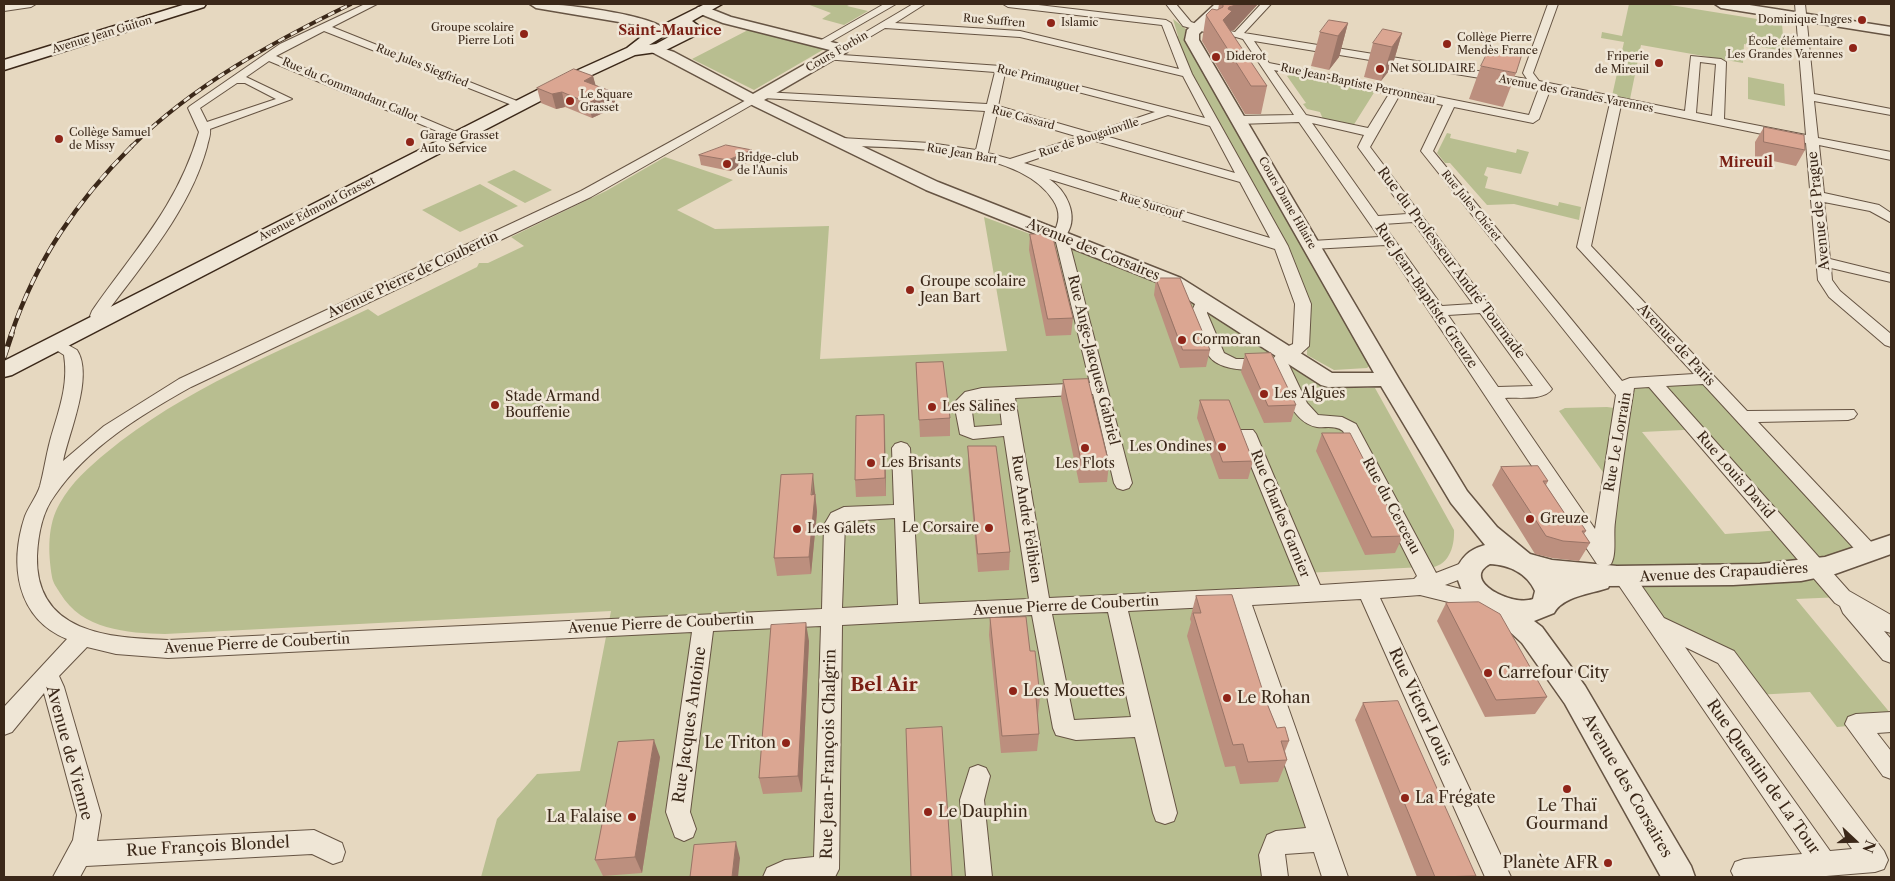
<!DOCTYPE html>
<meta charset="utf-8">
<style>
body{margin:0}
#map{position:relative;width:1895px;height:881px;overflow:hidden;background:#e6d8c0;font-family:"Libre Caslon Text",serif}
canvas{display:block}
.frame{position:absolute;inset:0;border:5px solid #3b2819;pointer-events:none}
.north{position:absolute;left:1830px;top:816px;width:50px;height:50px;-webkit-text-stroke:4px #efe6d6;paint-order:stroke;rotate:111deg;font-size:14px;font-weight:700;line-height:20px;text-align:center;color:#3b2819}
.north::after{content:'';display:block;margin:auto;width:18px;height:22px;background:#3b2819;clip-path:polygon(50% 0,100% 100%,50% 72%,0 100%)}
</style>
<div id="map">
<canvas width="1895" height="881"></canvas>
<div class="frame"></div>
<div class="north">N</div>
</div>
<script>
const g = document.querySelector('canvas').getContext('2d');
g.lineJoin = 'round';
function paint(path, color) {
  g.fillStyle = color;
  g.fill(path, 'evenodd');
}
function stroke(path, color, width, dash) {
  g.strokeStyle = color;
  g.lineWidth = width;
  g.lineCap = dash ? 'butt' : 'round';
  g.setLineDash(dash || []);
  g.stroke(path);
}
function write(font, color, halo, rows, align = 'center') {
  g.font = font + ' "Libre Caslon Text",serif';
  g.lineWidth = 5;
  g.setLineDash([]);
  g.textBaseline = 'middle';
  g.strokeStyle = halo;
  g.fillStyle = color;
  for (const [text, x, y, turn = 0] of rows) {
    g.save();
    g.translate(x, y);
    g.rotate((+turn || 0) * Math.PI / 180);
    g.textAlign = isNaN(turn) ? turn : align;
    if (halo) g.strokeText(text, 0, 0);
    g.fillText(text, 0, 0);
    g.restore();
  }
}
paint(new Path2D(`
 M807 4H851L847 6 868 11 844 25 822 19 831 13Z
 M1629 4H1664L1782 23 1784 51 1744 44 1743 63 1641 45 1630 99 1612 96 1624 42 1601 38 1602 32 1622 36Z
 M1173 19 1186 29 1184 37 1369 358 1370 365 1367 368 1334 370 1307 355 1308 301 1294 261 1177 47 1174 36H1178Z
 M748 30 826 48 754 90 692 59Z
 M1296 74 1375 91 1353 126 1323 119 1320 112 1307 109 1303 104 1306 103 1287 76Z
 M1748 77 1784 84 1785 106 1748 99Z
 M1447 133 1451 134 1450 138 1516 153 1517 149 1529 152 1521 174 1487 167 1484 175 1488 177 1485 188 1558 206 1559 202 1581 207 1579 220 1514 204 1487 205 1450 163H1445L1437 153Z
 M665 157 733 180 677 210 715 229 829 226 820 359 1007 351 984 217 1144 276 1227 322 1314 382 1332 388H1375L1454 530C1455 550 1446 571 1423 567L1305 573 1310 585 1238 588 1321 839 1276 843 1272 866 1275 877H481L497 819 537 774 580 771 611 611 165 634C127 633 82 630 60 593 57 588 53 583 52 577 48 552 47 525 60 503 71 483 89 467 106 453 183 389 279 352 368 309L378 316 477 267 479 263H488L524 246 511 237 606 191Z
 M514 170 552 190 525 203 487 182Z
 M480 184 518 206 460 232 422 210Z
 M1708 379 1869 552 1816 568 1842 597 1796 599 1891 714V722L1837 727 1810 692 1755 695 1726 657 1657 624 1605 566 1610 482 1559 411 1565 408 1607 407 1622 409 1626 386ZM1683 430H1696L1782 530 1725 534 1642 432Z`), '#b8be90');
const minor = new Path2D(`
 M13 4H36L31 7 4 11V5Z
 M365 4H377L332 27 527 105 521 108 517 107 324 31 276 56 466 136 460 140 456 139 269 61 246 77 292 99 210 129C211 135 208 141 207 147 190 209 145 261 107 312L106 314 112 318 109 321C103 323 95 322 90 316L92 311C135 249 177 207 199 132L188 108 190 106 280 44ZM237 83H245L276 99 207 122 200 108Z
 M884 4H896L825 45 821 46 816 43Z
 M913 4H925L895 23 1020 31 1179 69 1162 25 1008 7 1003 4H1030L1166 20 1171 23 1192 74 1288 246 1311 304 1309 346 1295 359 1289 360 1288 363 1307 403 1318 415 1342 417 1356 424 1436 573 1467 561 1474 564 1477 569 1474 574 1445 585 1496 598 1499 604 1496 610 1489 612 1420 595 1380 598 1511 877H1485L1361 599 1252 605 1348 877H1322L1314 852 1285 854 1288 877H1262L1259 855 1267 835 1276 831 1306 828 1231 606 1128 611 1177 813 1174 821 1165 824 1156 821 1153 813 1135 737 1076 740 1056 735 1053 728 1032 615 842 625 839 869 835 877H763L767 868 785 860 814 857 821 626 713 631 690 812 696 829 693 837 684 841 675 837 666 812 692 632 168 658 116 654 87 647 59 676 64 687 101 815 97 841 314 830 342 843 345 852 342 861 333 864 312 854 86 866 80 877H53L73 840 77 815 44 693 12 732 4 735V707L67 639C16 618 9 564 25 516 29 506 37 496 40 486 44 471 46 456 50 441 58 412 69 386 64 355L47 344 49 341H61L77 350C94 376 69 432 63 461L104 426 179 379 581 191 750 98H758L760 100 591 197 191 387C141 415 88 447 55 495 42 512 38 535 37 556 35 633 109 638 168 640L822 609 824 525 831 513 844 507 894 505 892 448 895 444 901 442 907 444 910 448 919 604 1029 599 1004 436 973 439 960 434 954 403 965 392 982 388 1090 383 1055 238 1052 235C1060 223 1061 212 1053 200 1020 147 897 147 841 146L835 142 841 138 930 143 976 150 985 111 763 98 757 95 763 92 987 104 995 72 824 59 823 57 828 54 1001 66 1205 118 1183 76 1020 37 885 28 846 51 842 52 837 49ZM1005 73 1155 112 1092 133 998 106ZM997 113 1079 137 1010 159 988 153ZM1168 115 1210 126 1235 173 1105 136ZM1092 140 1240 182 1270 238 1024 163ZM1049 179 1275 249 1295 304 1293 344 1280 350 1273 359H1236L1224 353 1207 313 1208 307 1214 301 1207 297 1196 302 1191 313 1209 356C1220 372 1257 372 1273 366 1281 387 1292 423 1317 427 1326 428 1335 425 1343 431L1417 576 1414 579 1320 585 1256 434 1253 430H1241L1238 434 1300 586 1049 598 1015 398 1093 394 1114 483 1117 488 1123 490 1129 488 1132 483 1067 234C1079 215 1066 190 1049 179ZM999 399 1002 425 974 427 971 404 978 400ZM895 518 898 605 842 608 845 523 848 521ZM1108 612 1131 717 1074 720 1052 614Z
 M1166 4H1176L1191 22 1217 31 1212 34 1183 26Z
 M1261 4H1271L1244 33 1527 79 1523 73 1548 4H1558L1533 73 1539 81 1685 111 1691 56 1721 59 1726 62 1724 119 1806 135 1795 4H1805L1814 94 1891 109V115L1814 101 1818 138 1891 152V160L1819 145 1824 193 1879 205 1891 213 1890 222 1870 211 1824 202 1830 259 1891 274V282L1831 268 1832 280 1840 291 1891 334V347L1885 345 1829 297 1818 280 1806 143 1621 105 1591 246 1747 411 1854 410 1857 414 1854 418 1848 420 1758 422 1876 547 1879 552 1876 557 1869 559 1862 557 1703 384 1666 386 1849 591 1891 615V633L1884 631 1891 639V663L1883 660 1843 613 1840 606 1835 603 1649 387 1634 388C1627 432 1620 478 1615 522 1613 535 1617 554 1611 564L1604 567 1597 564 1385 245 1312 249 1305 245 1312 241 1379 237 1299 122 1238 124 1232 120 1238 116 1294 115 1243 39 1225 34 1230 31 1235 32ZM1254 41 1535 87 1539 88 1529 115 1269 63ZM1700 62 1716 64 1712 116 1696 113ZM1274 70 1389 94 1368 128 1306 115ZM1550 90 1610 103 1577 247 1694 374 1630 378 1622 381 1433 151 1454 107 1533 123 1539 119ZM1399 96 1443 105 1421 151 1616 395 1595 529 1505 398C1518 397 1544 401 1552 389L1370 147ZM1312 123 1364 135 1358 147 1407 214 1378 216ZM1413 222 1473 304 1442 306 1383 224ZM1480 313 1533 386 1498 387 1448 315Z
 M1625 570 1632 572 1664 618 1734 651 1884 851 1888 860 1884 869 1875 872 1814 877H1734L1731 871 1735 862 1744 859 1802 854 1618 584 1615 578 1618 572ZM1685 647 1718 663 1852 849 1830 851Z
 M1891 712V732L1877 733 1891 751V779L1883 776 1845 724 1848 717 1856 714Z
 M978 765 986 768 990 776 984 800 992 877H966L960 800 970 768Z`);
const tertiary = new Path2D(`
 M530 4C553 2 654 14 667 31L661 35 643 26 536 8Z
 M1215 4H1228L1199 34V40L1399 379 1467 491 1497 527 1530 554 1552 560 1617 566 1760 564 1825 557 1891 535V554L1835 574 1801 581 1733 585 1609 586 1608 588C1591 594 1563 596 1554 613L1534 621 1542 627 1585 686 1691 866 1695 877H1661L1565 704 1522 643 1493 616 1471 603 1462 591 1455 572C1462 557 1468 550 1485 545L1451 503 1381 386 1328 387 1321 385 1167 286 926 190 754 106 646 49 653 45 674 52 753 94 830 50 723 23 698 13 696 10 698 7H706L731 17 847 46 849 49 847 52 764 100 938 182 1181 278 1332 373H1374L1185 40 1187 30ZM1490 564C1509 565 1527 573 1535 591L1533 599C1512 607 1460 580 1490 564Z
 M1715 4H1743L1891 27V35L1721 8Z`);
const secondary = new Path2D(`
 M186 4H206L204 7 4 70V60Z
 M705 4H722L692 21 700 27 696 35 664 51 635 55 579 81 12 375 4 377V361L567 75 627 48 645 34ZM677 28H685L656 44 649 45Z`);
stroke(minor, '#665443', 2);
stroke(tertiary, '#665443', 3);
stroke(secondary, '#3b2819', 3);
paint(minor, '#efe6d6');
paint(tertiary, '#efe6d6');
paint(secondary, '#efe6d6');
const railFar2 = new Path2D(`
 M131 147C193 85 273 42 351 4`);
const railFar1 = new Path2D(`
 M11 335C36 260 77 201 132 146`);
const rail = new Path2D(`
 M4 357 12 333`);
stroke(railFar2, '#3b2819', 4);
stroke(railFar1, '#3b2819', 4.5);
stroke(rail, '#3b2819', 5.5);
stroke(railFar2, '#efe6d6', 2.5, [7]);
stroke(railFar1, '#efe6d6', 3, [9]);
stroke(rail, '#efe6d6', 4, [11]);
paint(new Path2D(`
 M1219 4H1258L1234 30 1230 31 1267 86 1261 114H1245L1202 41 1206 15 1218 10Z
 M1348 23 1339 57 1329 70 1311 66 1320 32Z
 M1402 33 1392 67 1381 81 1364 77 1373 43Z
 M1481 66 1516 73 1503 107 1469 99Z
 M593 76 595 85 613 92 616 107 592 118 565 107 556 109 541 103 537 88Z
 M1764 127 1805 150 1796 166 1755 157V142Z
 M699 155 753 160 730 171 701 165Z
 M1030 234 1073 318 1071 335 1046 336 1029 250Z
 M1156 278 1210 350 1206 367 1180 368 1154 295Z
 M1245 354 1296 405 1291 422 1264 423 1241 372Z
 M916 363 950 418V436L920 437Z
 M1063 380 1109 464 1107 482 1079 483 1061 398Z
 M1200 400 1253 461 1248 479H1219L1197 418Z
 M884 415 886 496 856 497 855 480Z
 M1322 433 1403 536 1395 553 1365 555 1316 451Z
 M968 446 1010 552 1009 570 978 572 968 464Z
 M1501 467 1548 481 1546 485 1567 517 1586 531 1584 534 1590 543 1579 561 1552 558 1535 554 1492 485Z
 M815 491 817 512 811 574 777 576 774 558Z
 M1196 596 1266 701 1277 728 1289 741 1285 751 1287 760 1278 782 1240 784 1235 766 1225 767 1187 636 1191 622 1190 619Z
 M1446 603 1547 697 1535 714 1485 717 1437 621Z
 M990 618 1040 697 1038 714H1037L1039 734 1037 751 1001 753 989 635Z
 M809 641 802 792 763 794 759 778Z
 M1363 703 1476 876 1475 877H1417L1355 720Z
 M660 757 642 873 603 876 595 860Z`), '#bc8f7e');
paint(new Path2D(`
 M1239 4H1258L1234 30 1228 31 1223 20 1229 7Z
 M1348 23 1339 57 1329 70 1338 36Z
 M1402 33 1392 67 1381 81 1392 47Z
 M593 76 597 90 584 81Z
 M562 92 565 107 556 109 552 94Z
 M613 92 616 107 592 118 588 103Z
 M752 150 753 160 730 171 728 160Z
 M884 415 885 432 886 496 885 478Z
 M813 474 817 512 811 574 809 557Z
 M806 623 809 641 802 792 798 776Z
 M654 740 660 757 642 873 635 857Z
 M736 842 740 858 738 877H732Z`), '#997466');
const building = new Path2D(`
 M1222 4H1239L1229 7 1228 9 1232 11 1223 20 1267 86H1251L1206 15 1212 9 1217 10 1223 7V4Z
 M1329 20 1348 23 1338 36 1320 32Z
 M1383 29 1402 33 1392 47 1373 43Z
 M1490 48 1522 54 1516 73 1481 66Z
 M574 69 593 76 584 81 613 92 588 103 562 92 552 94 537 88Z
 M1764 127 1804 135 1805 150 1764 142Z
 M726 145 752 150 728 160 699 155Z
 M1030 234H1052L1073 318 1048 319Z
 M1156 278H1180L1210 350H1183Z
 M1271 353 1296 405 1268 406 1245 354Z
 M943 362 950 418 919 420 916 363Z
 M1088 379 1109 464 1082 465 1063 380Z
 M1200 400H1229L1253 461 1223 462Z
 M884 415 885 478 855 480 856 416Z
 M1322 433H1350L1403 536 1372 537Z
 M968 446H996L1010 552 978 554Z
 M1538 466 1548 481H1543L1567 517H1577L1586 531H1582L1590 543 1563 541 1546 536 1501 467Z
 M813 474 811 495 815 494 809 557 774 558 781 475Z
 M1232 595 1266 701 1277 728 1285 727 1289 741H1281L1287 760 1248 762 1243 744 1233 745 1193 613H1201L1196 596Z
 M1479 602 1500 614 1547 697 1496 700 1446 603Z
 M1026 617 1030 651H1035L1040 697H1036L1039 734 1002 736 990 618Z
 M806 623 798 776 759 778 771 625Z
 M1398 701 1476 876 1435 877 1363 703Z
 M942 727 952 877H911L906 729Z
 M654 740 635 857 595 860 618 742Z
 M736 842 732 877H690L694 845Z`);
paint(building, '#dba692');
stroke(building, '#997466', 1);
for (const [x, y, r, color] of [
 [1862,20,5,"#8f2418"],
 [1051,23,5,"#8f2418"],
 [524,34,5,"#8f2418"],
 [1447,44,5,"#8f2418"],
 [1853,48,5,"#8f2418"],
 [1216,57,5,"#8f2418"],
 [1659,63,5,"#8f2418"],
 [1380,69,5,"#8f2418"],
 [570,101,5,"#8f2418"],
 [59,139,5,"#8f2418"],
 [410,142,5,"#8f2418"],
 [727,164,5,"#8f2418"],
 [910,290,5,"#8f2418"],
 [1182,340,5,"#8f2418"],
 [1264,394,5,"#8f2418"],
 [495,405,5,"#8f2418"],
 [932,407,5,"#8f2418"],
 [1222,447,5,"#8f2418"],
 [1085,448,5,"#8f2418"],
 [871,463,5,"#8f2418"],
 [1530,519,5,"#8f2418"],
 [989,528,5,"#8f2418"],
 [797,529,5,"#8f2418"],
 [1488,673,5,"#8f2418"],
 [1013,691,5,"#8f2418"],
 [1227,698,5,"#8f2418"],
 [786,743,5,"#8f2418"],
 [1567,789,5,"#8f2418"],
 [1405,798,5,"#8f2418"],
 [928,812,5,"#8f2418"],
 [632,817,5,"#8f2418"],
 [1608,863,5,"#8f2418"]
]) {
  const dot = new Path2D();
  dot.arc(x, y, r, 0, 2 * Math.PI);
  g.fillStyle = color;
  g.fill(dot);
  stroke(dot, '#efe6d6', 2);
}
write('11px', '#3b2819', '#efe6d6', [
 ["Dominique Ingres",1852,20,"right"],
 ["Islamic",1061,23],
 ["Groupe scolaire",514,28,"right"],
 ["Pierre Loti",514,41,"right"],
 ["Collège Pierre",1457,38],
 ["Mendès France",1457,51],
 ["École élémentaire",1843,42,"right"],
 ["Les Grandes Varennes",1843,55,"right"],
 ["Diderot",1226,57],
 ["Friperie",1649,57,"right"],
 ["de Mireuil",1649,70,"right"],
 ["Net SOLIDAIRE",1390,69],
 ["Le Square",580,95],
 ["Grasset",580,108],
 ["Collège Samuel",69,133],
 ["de Missy",69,146],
 ["Garage Grasset",420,136],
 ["Auto Service",420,149],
 ["Bridge-club",737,158],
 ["de l'Aunis",737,171]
], 'left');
write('11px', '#3b2819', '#efe6d6', [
 ["Rue Suffren",994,21,5],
 ["Avenue Jean Guiton",102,35,-17],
 ["Cours Forbin",837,52,-30],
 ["Rue Jules Siegfried",422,66,22],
 ["Rue Primauguet",1038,79,14],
 ["Rue Jean-Baptiste Perronneau",1358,84,12],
 ["Rue du Commandant Callot",350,90,23],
 ["Avenue des Grandes Varennes",1576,94,11],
 ["Rue Cassard",1023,118,15],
 ["Rue de Bougainville",1089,138,-18],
 ["Rue Jean Bart",962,154,10],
 ["Cours Dame Hilaire",1287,203,60],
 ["Rue Surcouf",1151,206,17],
 ["Rue Jules Chéret",1471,206,51],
 ["Avenue Edmond Grasset",317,209,-27]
]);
write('bold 14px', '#7a1f14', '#efe6d6', [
 ["Saint-Maurice",670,31],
 ["Mireuil",1746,163]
]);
write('14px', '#3b2819', '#efe6d6', [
 ["Avenue de Prague",1819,211,-96],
 ["Avenue des Corsaires",1093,250,22],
 ["Rue du Professeur André Tournade",1451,263,53],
 ["Avenue Pierre de Coubertin",413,275,-25],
 ["Rue Jean-Baptiste Greuze",1426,296,56],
 ["Avenue de Paris",1676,345,47],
 ["Rue Ange-Jacques Gabriel",1093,360,76],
 ["Rue Le Lorrain",1618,442,-80],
 ["Rue Louis David",1735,475,49],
 ["Rue du Cerceau",1391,506,62],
 ["Rue Charles Garnier",1280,514,68],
 ["Rue André Félibien",1026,519,81],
 ["Avenue des Crapaudières",1724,573,-3],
 ["Avenue Pierre de Coubertin",1066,606,-3],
 ["Avenue Pierre de Coubertin",661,624,-3],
 ["Avenue Pierre de Coubertin",257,644,-3]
]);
write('14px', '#3b2819', '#efe6d6', [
 ["Groupe scolaire",920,282],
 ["Jean Bart",920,298],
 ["Cormoran",1192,340],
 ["Les Algues",1274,394],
 ["Stade Armand",505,397],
 ["Bouffenie",505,413],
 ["Les Salines",942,407],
 ["Les Ondines",1212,447,"right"],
 ["Les Brisants",881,463],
 ["Les Flots",1085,464,"center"],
 ["Greuze",1540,519],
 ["Le Corsaire",979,528,"right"],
 ["Les Galets",807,529]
], 'left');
write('16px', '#3b2819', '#efe6d6', [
 ["Carrefour City",1498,673],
 ["Les Mouettes",1023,691],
 ["Le Rohan",1237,698],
 ["Le Triton",776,743,"right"],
 ["La Frégate",1415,798],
 ["Le Thaï",1567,806,"center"],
 ["Gourmand",1567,824,"center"],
 ["Le Dauphin",938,812],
 ["La Falaise",622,817,"right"],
 ["Planète AFR",1598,863,"right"]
], 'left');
write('16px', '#3b2819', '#efe6d6', [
 ["Rue Victor Louis",1420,707,65],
 ["Rue Jacques Antoine",690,725,-82],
 ["Avenue de Vienne",69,753,75],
 ["Rue Jean-François Chalgrin",829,754,-89],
 ["Rue Quentin de La Tour",1763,777,55],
 ["Avenue des Corsaires",1627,786,60],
 ["Rue François Blondel",208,847,-3]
]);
write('bold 19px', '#7a1f14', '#efe6d6', [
 ["Bel Air",884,686]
]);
</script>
